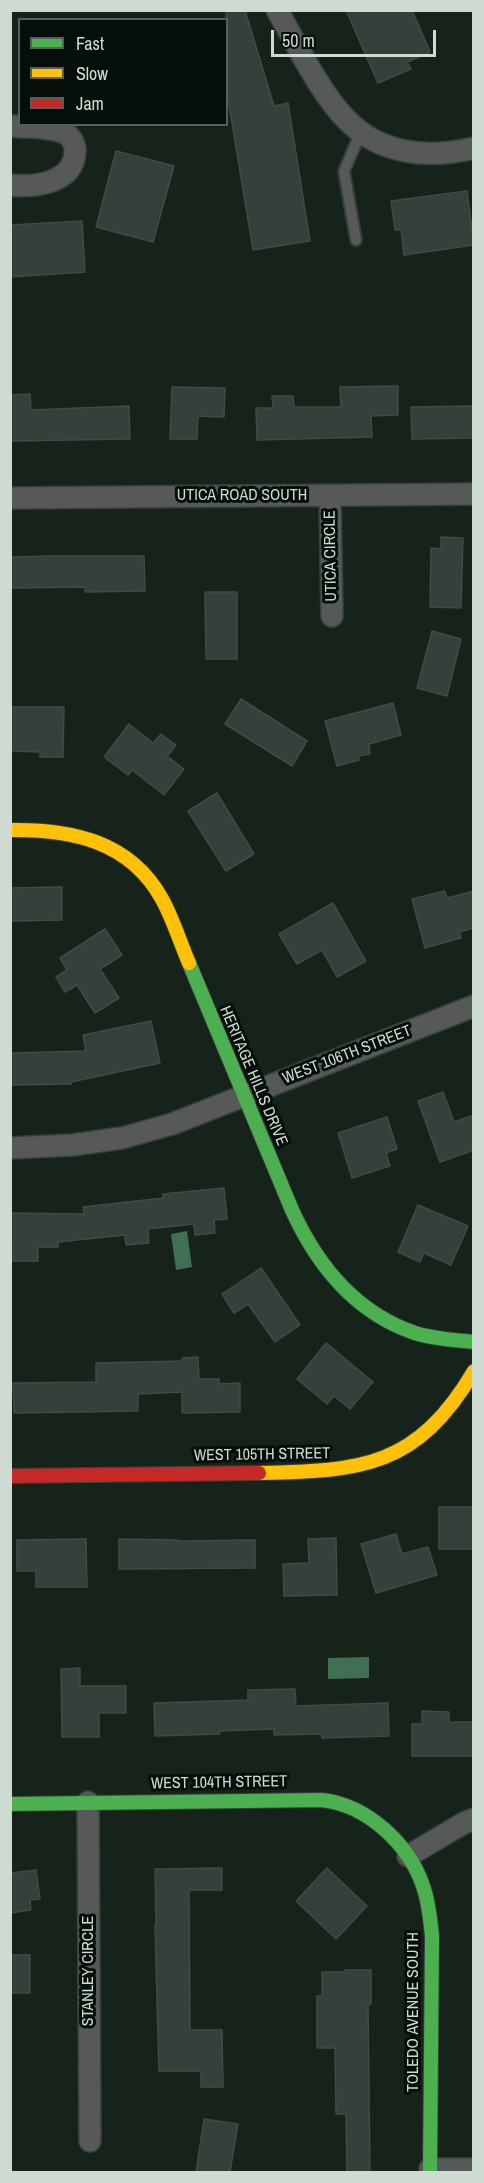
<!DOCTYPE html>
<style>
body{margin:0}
#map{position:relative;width:484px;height:2183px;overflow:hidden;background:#16231b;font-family:"Archivo Narrow",sans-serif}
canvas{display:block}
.frame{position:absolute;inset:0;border:12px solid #cddbd1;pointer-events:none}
.legend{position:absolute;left:18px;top:18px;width:210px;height:108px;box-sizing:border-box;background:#050e08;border:2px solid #556058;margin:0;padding:8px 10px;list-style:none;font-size:18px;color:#cddbd1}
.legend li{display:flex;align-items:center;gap:12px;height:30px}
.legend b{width:30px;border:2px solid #556058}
.scale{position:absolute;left:271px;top:30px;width:165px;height:27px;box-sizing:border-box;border:3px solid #cddbd1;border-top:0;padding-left:8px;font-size:18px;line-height:21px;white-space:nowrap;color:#cddbd1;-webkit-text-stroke:4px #050e08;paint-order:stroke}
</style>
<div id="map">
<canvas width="484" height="2183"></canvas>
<div class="frame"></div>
<ul class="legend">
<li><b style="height:8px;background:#4caf50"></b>Fast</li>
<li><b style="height:8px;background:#ffc107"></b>Slow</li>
<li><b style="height:8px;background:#c62828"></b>Jam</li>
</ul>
<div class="scale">50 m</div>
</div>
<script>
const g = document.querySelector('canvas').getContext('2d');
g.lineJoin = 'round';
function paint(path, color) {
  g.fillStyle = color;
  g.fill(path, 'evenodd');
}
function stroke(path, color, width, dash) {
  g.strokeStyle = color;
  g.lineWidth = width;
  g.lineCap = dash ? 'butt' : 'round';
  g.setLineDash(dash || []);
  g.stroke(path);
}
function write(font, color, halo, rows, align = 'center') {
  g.font = font + ' "Archivo Narrow",sans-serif';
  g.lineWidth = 6;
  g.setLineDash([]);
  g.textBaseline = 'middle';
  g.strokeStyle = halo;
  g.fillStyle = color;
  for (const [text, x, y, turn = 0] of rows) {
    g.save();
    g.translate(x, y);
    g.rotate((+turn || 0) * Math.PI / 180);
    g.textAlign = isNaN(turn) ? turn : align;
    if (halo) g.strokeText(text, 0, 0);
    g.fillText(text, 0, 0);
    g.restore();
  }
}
paint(new Path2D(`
 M187 1231 192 1267 176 1270 171 1234Z
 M369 1657V1678L328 1679V1658Z`), '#406f53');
const building = new Path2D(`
 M234 10H245L274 106 288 103 310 241 253 250 226 87V13Z
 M346 10H412L430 52 407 62 411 69 378 83Z
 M116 151 174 166 153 242 96 227Z
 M467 191 474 245 404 255 401 230H395L391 201Z
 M82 221 85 272 10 277V225Z
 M398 386V415L371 416 372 437 257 440 256 408H273L272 396H293L294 407H341L340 387Z
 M172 387 225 388 224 417 198 416 197 439H170Z
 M30 394 31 410 129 406 130 439 10 441V395Z
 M474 406V438L412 439 411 407Z
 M441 537 463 538 461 608 430 607 431 548 441 549Z
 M54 556H144L145 591 85 592V587L10 588V557Z
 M205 592H237V659H206Z
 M432 631 461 639 447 696 417 688Z
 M241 699 307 741 292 766 225 724Z
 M393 703 401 735 369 744 370 754 358 756 359 760 337 766 325 721Z
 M10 707H64L63 757H40V752L10 751Z
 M129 724 153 743 161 734 176 745 167 756 184 769 164 795 132 770 128 775 104 757Z
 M217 793 254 854 226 871 188 811Z
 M62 887V920L10 921V888Z
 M445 891 447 898 474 891V928L459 932 461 938 425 948 412 899Z
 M333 903 366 961 337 977 322 950 297 964 279 934Z
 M105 929 122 955 100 969 119 998 95 1013 77 985 65 992 56 977 67 970 60 958Z
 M151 1021 160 1063 71 1082V1084L10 1085V1053L86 1051 83 1035Z
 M443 1092 454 1122 474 1115V1150L440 1162 418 1101Z
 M387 1117 397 1149 386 1153 390 1166 352 1178 338 1133Z
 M224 1188 227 1219 214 1220 215 1233 195 1235 194 1224 148 1229 149 1243 126 1245 125 1235 58 1242V1247H38V1261H12L10 1213 84 1214 83 1207 163 1198V1194Z
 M418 1205 468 1226 451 1265 424 1253 420 1262 398 1252Z
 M261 1268 300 1325 275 1342 248 1304 234 1313 222 1294Z
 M326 1343 373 1382 350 1409 334 1396 327 1404 297 1379Z
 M198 1357 199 1379H219V1384L240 1383V1412L182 1413V1392L138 1394V1411L14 1413 13 1383 96 1382V1363L182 1361V1358Z
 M439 1507H474V1549H439Z
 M396 1534 402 1554 428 1547 437 1575 376 1593 361 1544Z
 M336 1538 337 1595 284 1596 283 1564 309 1563 308 1539Z
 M86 1539 87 1587H36V1571H17V1540Z
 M119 1539 178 1540V1541L255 1540V1568L119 1569Z
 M80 1668V1686H126V1713H99V1737H62L61 1669Z
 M295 1689 296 1706 388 1703 389 1736 322 1738V1734L274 1735V1729L219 1731 220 1734 155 1736 154 1703 248 1700V1690Z
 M422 1711 449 1712V1722H474V1756H412V1724H422Z
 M222 1868V1890H189L190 2030H222L223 2087H201V2071H159L155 1925H156L155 1869Z
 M327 1868 367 1906 336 1939 296 1901Z
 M36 1870 40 1899 30 1900 31 1910 10 1913V1873Z
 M10 1955H30V1993H10Z
 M345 1970H371V2004H368L370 2172H347L346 2114H336L335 2048H317V1996H322V1972H345Z
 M204 2119 238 2124 230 2172H196Z`);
paint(building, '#36403a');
stroke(building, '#404b44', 1.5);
const lane = new Path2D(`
 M356 240 344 171 361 132`);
const street = new Path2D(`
 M277 10C296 43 320 93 346 119 380 155 429 159 474 148
 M10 126C27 128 52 126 66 134 71 137 75 144 75 150 76 182 36 188 10 185
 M330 496 332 616
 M10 498 474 494
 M10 1148 72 1145 122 1138 172 1124 474 1006
 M88 1802 90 2141
 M408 1856 464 1823 474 1819
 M430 2169H474`);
const fast = new Path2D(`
 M189 963 292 1210C317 1265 356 1313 415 1333 434 1339 454 1340 474 1342
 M10 1804 322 1800C367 1805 409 1844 423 1886 429 1902 430 1919 432 1936L430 2172`);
const slow = new Path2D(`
 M10 830C71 829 130 841 162 899 173 919 180 942 189 963
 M259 1473C363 1471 417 1467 474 1371`);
const jam = new Path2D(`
 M10 1476 259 1473`);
stroke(lane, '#344039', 14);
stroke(street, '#344039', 24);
stroke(fast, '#344039', 16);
stroke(slow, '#344039', 16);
stroke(jam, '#344039', 16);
stroke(lane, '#575958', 10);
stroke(street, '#575958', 21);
stroke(fast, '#4caf50', 14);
stroke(slow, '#ffc107', 14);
stroke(jam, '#c62828', 14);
write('16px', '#cddbd1', '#050e08', [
 ["UTICA ROAD SOUTH",242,496],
 ["UTICA CIRCLE",331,556,-91],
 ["WEST 106TH STREET",347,1055,-21],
 ["HERITAGE HILLS DRIVE",253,1076,67],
 ["WEST 105TH STREET",262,1455,-1],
 ["WEST 104TH STREET",219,1783,-1],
 ["STANLEY CIRCLE",89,1971,-90],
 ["TOLEDO AVENUE SOUTH",414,2012,-90]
]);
</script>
